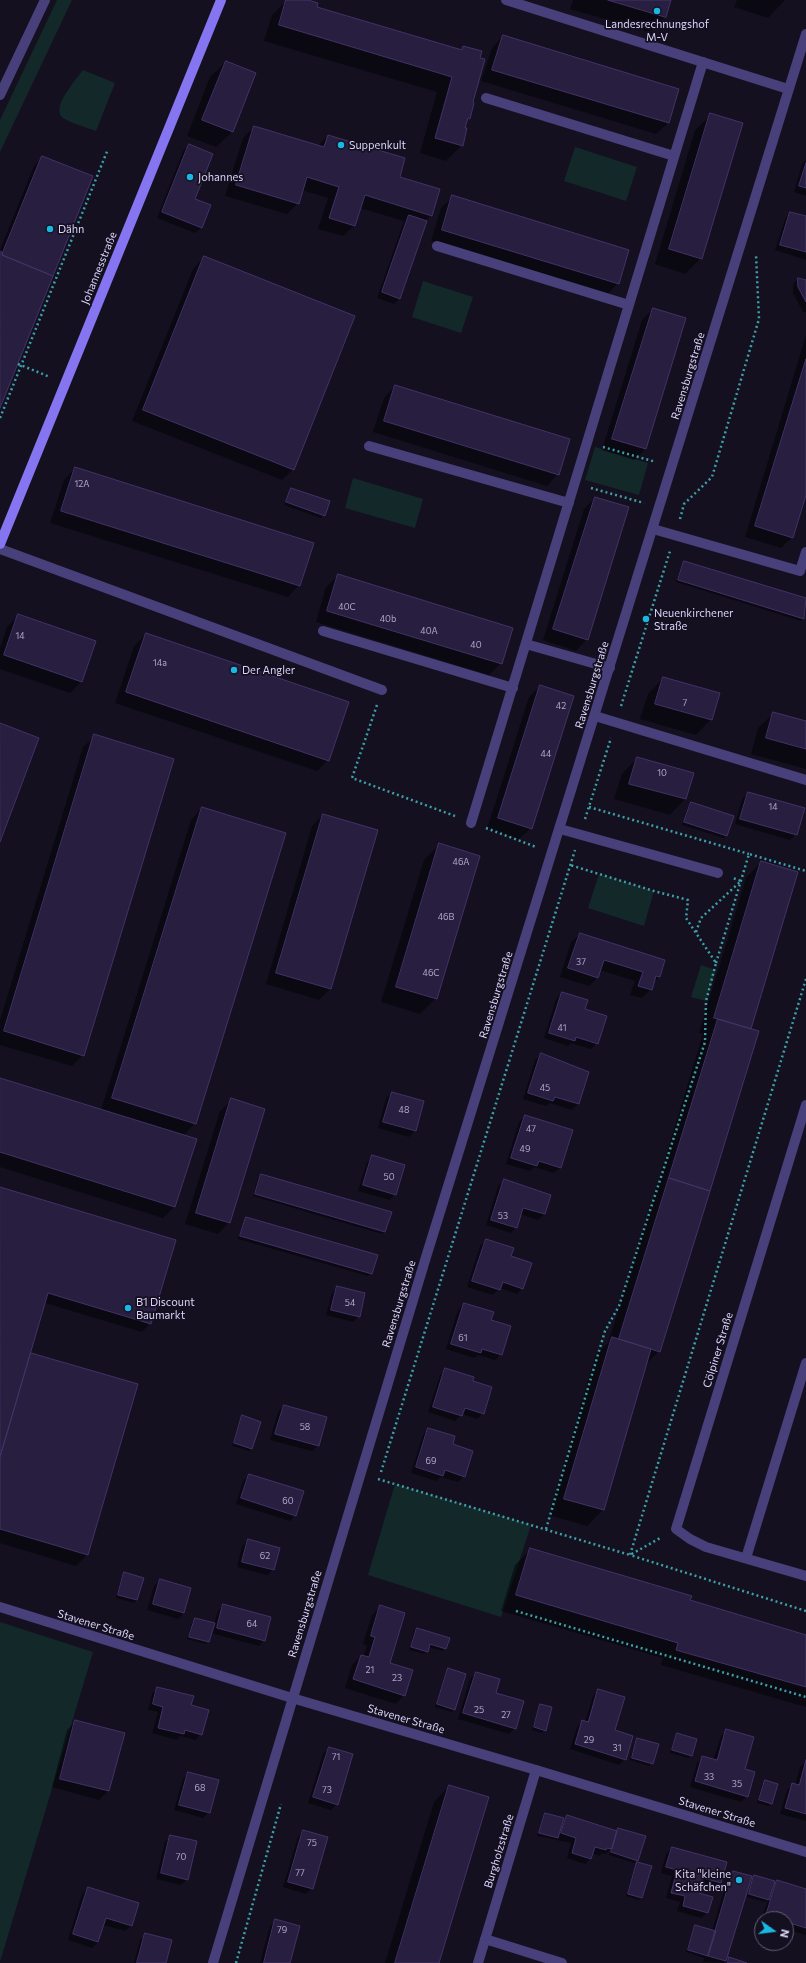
<!DOCTYPE html>
<meta charset="utf-8">
<style>
body{margin:0}
#map{position:relative;width:806px;height:1963px;overflow:hidden;background:#141020;font-family:Commissioner,sans-serif}
canvas{display:block}
.north{position:absolute;left:754px;top:1911px;width:40px;height:40px;box-sizing:border-box;background:#141020;border:1px solid #645e77;border-radius:50%;rotate:104deg;font-size:11px;font-weight:700;line-height:16px;text-align:center;color:#dcd4fa}
.north::after{content:'';display:block;margin:auto;width:14px;height:18px;background:#19b7e1;clip-path:polygon(50% 0,100% 100%,50% 72%,0 100%)}
</style>
<div id="map">
<canvas width="806" height="1963"></canvas>
<div class="north">N</div>
</div>
<script>
const g = document.querySelector('canvas').getContext('2d');
g.lineJoin = 'round';
function paint(path, color) {
  g.fillStyle = color;
  g.fill(path, 'evenodd');
}
function stroke(path, color, width, dash) {
  g.strokeStyle = color;
  g.lineWidth = width;
  g.lineCap = dash ? 'butt' : 'round';
  g.setLineDash(dash || []);
  g.stroke(path);
}
function write(font, color, halo, rows, align = 'center') {
  g.font = font + ' Commissioner,sans-serif';
  g.lineWidth = 3.5;
  g.setLineDash([]);
  g.textBaseline = 'middle';
  g.strokeStyle = halo;
  g.fillStyle = color;
  for (const [text, x, y, turn = 0] of rows) {
    g.save();
    g.translate(x, y);
    g.rotate((+turn || 0) * Math.PI / 180);
    g.textAlign = isNaN(turn) ? turn : align;
    if (halo) g.strokeText(text, 0, 0);
    g.fillText(text, 0, 0);
    g.restore();
  }
}
paint(new Path2D(`
 M57 0H72L0 152V120Z
 M83 70 115 83 96 131C86 127 72 124 63 118 50 108 76 80 83 70Z
 M575 147 637 167 626 201 564 181Z
 M423 281 473 297 461 333 412 317Z
 M595 447 648 463 639 495 585 480Z
 M353 478 423 499 415 528 345 508Z
 M599 874 654 891 644 926 588 908Z
 M701 965 716 970 706 1001 691 997Z
 M395 1484 531 1525 501 1617 368 1575Z
 M0 1622 93 1652 0 1962Z`), '#132829');
paint(new Path2D(`
 M287 0H305L316 7 460 50 464 47 479 59 469 118 466 121 462 145 446 161 420 153 437 92 264 41 272 15Z
 M573 0H670L665 17 649 32 570 9Z
 M737 0H785L768 18 734 7Z
 M503 36 668 123 656 134 481 81 492 48Z
 M226 62 255 73 232 132 216 147 187 136 210 77Z
 M711 115 701 258 685 274 655 264 695 130Z
 M254 127 318 146 328 136 398 178 431 215 425 222 400 298 394 304 377 298 404 221 360 208 355 225 343 236 318 229 328 198 302 190 298 203 287 214 225 196 243 138Z
 M189 145 194 200 210 206 201 228 195 233 157 218 183 151Z
 M42 157 0 406V250L34 166Z
 M806 160V196L794 192 802 164Z
 M453 197 618 283 607 295 431 241 441 208Z
 M790 213 806 217V260L775 250 785 219Z
 M204 257 293 469 282 480 132 421 193 269Z
 M798 279 806 281V312H803L793 293V284Z
 M653 309 685 319 645 449 634 460 602 450 642 320Z
 M806 335V491L792 537 781 548 745 537Z
 M395 386 558 474 547 486 373 432 384 398Z
 M75 468 299 585 288 597 50 523 64 480Z
 M292 489 324 515 321 518 284 505Z
 M595 498 587 639 576 651 543 640 584 509Z
 M685 562 806 600V610L804 618 801 621 676 582 682 564Z
 M338 576 501 663 489 675 316 622 326 587Z
 M19 615 81 682 70 693 0 669V648L7 627Z
 M146 634 328 760 317 771 115 703 134 646Z
 M663 678 711 719 696 735 640 719 648 694Z
 M540 686 531 828 519 839 487 829 529 697Z
 M774 713 806 722V769L751 754 758 728Z
 M95 736 83 1055 72 1066 0 1045V1020L83 747Z
 M637 758 693 774 685 799 670 815 614 799 622 774Z
 M748 793 796 834 790 840 735 824 742 799Z
 M691 803 726 835 724 838 682 825 688 806Z
 M202 808 195 1123 183 1136 174 1207 163 1218 0 1167V1079L101 1110 191 820Z
 M323 815 330 989 319 1000 266 984 312 826Z
 M439 845 436 998 420 1014 381 1002 424 860Z
 M761 862 750 1029 659 1351 646 1364 603 1510 587 1526 549 1515 596 1354 608 1343 654 1195 703 1034 699 1033 746 878Z
 M580 934 664 960 659 977 653 983 651 989 642 998 630 995 635 981 600 970 597 978 589 986 560 977 571 942Z
 M562 993 583 1010 597 1043 591 1049 571 1043 568 1046 544 1038 556 999Z
 M541 1055 588 1072 578 1104 572 1110 550 1103 546 1106 523 1099 535 1060Z
 M392 1093 423 1102 415 1131 409 1137 378 1128 386 1098Z
 M232 1100 229 1222 218 1234 185 1224 220 1111Z
 M525 1116 560 1168 554 1173 534 1167 530 1171 506 1164 519 1122Z
 M373 1156 395 1194 390 1200 358 1191 367 1162Z
 M261 1175 385 1231 382 1234 253 1196 258 1178Z
 M504 1181 550 1195 544 1214 538 1220 520 1214 516 1227 511 1233 486 1225 498 1186Z
 M0 1188 150 1323 142 1332 45 1303 29 1356 31 1354 137 1385 87 1555 76 1566 0 1543Z
 M246 1218 371 1273 368 1276 238 1239 244 1221Z
 M486 1240 510 1257 522 1288 517 1294 500 1288 493 1295 467 1287 480 1246Z
 M337 1287 359 1316 353 1322 326 1315 332 1293Z
 M464 1304 490 1320 501 1354 495 1360 478 1355 474 1358 446 1349 458 1310Z
 M446 1369 471 1382 483 1413 477 1419 462 1414 455 1421 428 1412 440 1375Z
 M284 1406 318 1445 312 1451 270 1440 278 1412Z
 M242 1416 252 1448 249 1451 232 1446 240 1419Z
 M428 1429 452 1445 464 1476 458 1482 441 1477 436 1481 411 1473 423 1435Z
 M249 1475 295 1515 290 1521 236 1504 243 1481Z
 M248 1540 273 1570 267 1575 237 1567 242 1546Z
 M531 1549 689 1601 806 1636V1707L661 1665 663 1658 501 1611 515 1565Z
 M124 1574 143 1579 137 1600 134 1603 116 1598 122 1576Z
 M160 1580 184 1613 178 1619 147 1610 154 1586Z
 M223 1605 264 1640 259 1646 211 1633 206 1644 187 1639 192 1622 195 1619 214 1624 218 1611Z
 M381 1606 388 1663 404 1695 396 1704 345 1688 352 1665 361 1656 363 1657 367 1646 363 1644 372 1615Z
 M417 1629 445 1648 443 1651 428 1647 424 1654 409 1650 414 1631Z
 M449 1669 454 1709 452 1712 435 1707 446 1672Z
 M476 1673 495 1693 515 1728 509 1734 458 1719 470 1679Z
 M157 1688 190 1706 201 1734 195 1740 180 1736 177 1740 152 1733 158 1712 148 1710 152 1694Z
 M598 1690 625 1759 619 1765 570 1749 577 1727 583 1721 585 1722 593 1696Z
 M540 1705 545 1730 542 1733 532 1730 538 1708Z
 M76 1721 108 1791 99 1800 52 1787 67 1730Z
 M727 1730 747 1796 741 1802 690 1787 697 1763 703 1757 713 1760 721 1736Z
 M678 1734 691 1755 689 1758 670 1753 675 1737Z
 M637 1739 652 1763 649 1766 630 1760 635 1742Z
 M329 1748 337 1804 331 1810 308 1803 323 1754Z
 M806 1762V1821L780 1814 787 1790 793 1784 795 1785 800 1767Z
 M188 1773 209 1812 203 1818 174 1810 183 1779Z
 M765 1781 771 1803 769 1806 757 1803 762 1784Z
 M449 1786 438 1963H385L434 1802Z
 M546 1814 564 1819 567 1816 616 1831 619 1829 637 1860 634 1863 609 1855 611 1849 605 1854 602 1853 599 1856 592 1853 591 1858 585 1864 567 1858 571 1843 537 1836 543 1816Z
 M303 1831 312 1888 306 1894 283 1887 298 1837Z
 M171 1836 187 1879 181 1885 156 1879 165 1842Z
 M672 1848 720 1882 714 1888 700 1884 698 1894 707 1913 701 1918 677 1911 680 1902 666 1898 672 1876 661 1873 666 1854Z
 M638 1863 642 1898 639 1900 626 1896 635 1866Z
 M734 1872 726 1961 723 1963 703 1962 704 1958 686 1952 693 1929 695 1926 712 1931 728 1877Z
 M755 1876 772 1887 777 1882 806 1890V1935L786 1929V1919H762L761 1921 768 1900 765 1902 747 1897 752 1879Z
 M88 1888 131 1926 125 1931 103 1925 98 1942 92 1948 68 1940 82 1894Z
 M276 1921 289 1963H260L270 1926Z
 M145 1934 165 1963H134L140 1940Z`), '#0007');
const building = new Path2D(`
 M286 0H308L318 3 317 7 462 50 463 46 482 51 480 58 485 59 473 102 474 103 470 119 468 118 465 128H467L463 146 435 138 452 77 279 25Z
 M608 0H671L666 17Z
 M503 35 679 89 669 123 492 70Z
 M226 61 256 73 233 132 202 120Z
 M710 113 743 123 702 259 669 249Z
 M254 126 324 147 328 135 405 158 400 177 440 189 432 216 365 195 355 226 329 218 339 187 307 177 299 204 236 185Z
 M189 144 213 154 195 199 211 205 202 228 162 212Z
 M42 156 93 176 53 276 2 255Z
 M806 163V188L799 186Z
 M452 195 629 250 619 284 442 230Z
 M790 212 806 216V252L780 245Z
 M409 215 427 221 400 299 382 292Z
 M0 251 3 253 2 255 53 276 0 408Z
 M204 256 355 316 294 470 143 410Z
 M798 278 806 280V302L798 287Z
 M653 308 686 318 646 449 612 439Z
 M806 359V495L793 538 755 526Z
 M395 385 570 439 559 475 384 421Z
 M75 467 314 543 300 586 61 511Z
 M291 488 330 501 325 516 286 502Z
 M595 497 629 507 588 640 553 629Z
 M684 561 806 598 804 619 678 580Z
 M338 574 513 628 502 664 327 611Z
 M18 614 96 641 82 682 4 655Z
 M146 633 349 702 329 761 126 692Z
 M663 677 720 693 712 720 655 704Z
 M540 685 574 696 532 829 498 818Z
 M773 712 806 721V749L766 738Z
 M0 723 39 738 0 842Z
 M94 734 174 759 84 1056 4 1031Z
 M637 757 694 773 686 799 629 784Z
 M748 792 805 808 797 835 740 819Z
 M691 802 734 816 727 836 684 822Z
 M202 807 286 833 196 1124 112 1098Z
 M323 814 378 830 331 989 276 973Z
 M439 843 480 856 437 999 396 987Z
 M761 861 798 872 751 1029 714 1018Z
 M580 933 665 960 660 977 656 976 652 990 638 986 643 972 604 960 598 978 568 968Z
 M562 992 588 1000 585 1009 607 1016 598 1044 576 1037 575 1041 549 1033Z
 M718 1019 759 1031 710 1191 669 1178Z
 M541 1053 589 1072 579 1104 555 1097 553 1101 528 1093Z
 M0 1078 197 1139 175 1207 0 1152Z
 M392 1092 424 1101 416 1131 383 1122Z
 M231 1098 265 1109 230 1223 196 1213Z
 M525 1115 573 1130 561 1168 539 1161 537 1166 511 1158Z
 M372 1155 405 1165 396 1195 363 1185Z
 M261 1174 392 1212 385 1232 255 1194Z
 M669 1178 710 1191 660 1352 619 1339Z
 M504 1179 551 1195 545 1214 523 1208 517 1228 491 1220Z
 M0 1187 176 1240 151 1324 48 1293 0 1457Z
 M246 1217 378 1255 372 1274 240 1236Z
 M486 1239 514 1248 511 1256 532 1263 523 1289 503 1282 500 1290 472 1281Z
 M337 1286 365 1293 360 1317 331 1310Z
 M464 1303 494 1312 491 1320 511 1326 502 1355 482 1349 481 1353 451 1344Z
 M612 1337 651 1349 604 1510 564 1499Z
 M31 1353 138 1384 88 1555 0 1529V1457Z
 M445 1368 474 1377 473 1381 492 1387 484 1414 465 1408 462 1416 433 1407Z
 M284 1405 327 1417 319 1446 275 1434Z
 M242 1415 261 1422 252 1449 234 1443Z
 M428 1428 455 1436 453 1444 473 1451 465 1477 445 1470 443 1476 416 1467Z
 M249 1474 304 1491 296 1516 241 1498Z
 M248 1539 280 1548 274 1570 242 1562Z
 M530 1548 692 1596 690 1600 806 1635V1687L676 1650 678 1643 516 1595Z
 M124 1572 144 1578 137 1600 118 1595Z
 M160 1579 191 1588 184 1613 153 1604Z
 M223 1604 271 1617 265 1641 217 1628Z
 M380 1605 405 1613 390 1663 413 1670 405 1696 353 1679 361 1655 369 1657 375 1637 371 1636Z
 M195 1618 215 1623 209 1642 189 1637Z
 M417 1628 450 1638 446 1649 430 1644 428 1652 411 1647Z
 M448 1668 466 1674 455 1710 437 1704Z
 M476 1672 500 1679 496 1693 524 1701 516 1729 463 1713Z
 M157 1687 194 1696 191 1705 209 1710 202 1735 185 1730 184 1734 158 1728 163 1707 153 1704Z
 M598 1689 625 1697 615 1730 633 1736 626 1760 575 1744 582 1720 588 1722Z
 M540 1704 552 1707 546 1731 534 1727Z
 M75 1720 125 1733 109 1791 60 1779Z
 M726 1729 754 1737 745 1769 755 1772 748 1797 695 1781 702 1756 717 1760Z
 M677 1733 697 1739 692 1756 672 1750Z
 M637 1738 659 1744 653 1764 632 1758Z
 M329 1747 353 1754 338 1805 313 1797Z
 M806 1760V1814L785 1808 792 1783 799 1785Z
 M188 1772 219 1780 210 1813 179 1805Z
 M765 1780 778 1784 772 1804 759 1800Z
 M449 1785 489 1797 439 1963H395Z
 M545 1813 564 1818 558 1838 539 1833Z
 M567 1815 617 1831 612 1849 607 1848 606 1850 595 1847 591 1859 572 1853 576 1838 561 1833Z
 M618 1828 646 1836 638 1861 611 1852Z
 M303 1830 328 1837 313 1889 288 1882Z
 M170 1835 197 1841 188 1880 161 1873Z
 M672 1847 727 1862 721 1883 703 1878 699 1893 713 1897 708 1913 683 1906 685 1896 671 1893 677 1870 666 1867Z
 M637 1862 652 1866 642 1898 628 1894Z
 M733 1871 752 1876 726 1961 708 1956Z
 M754 1875 775 1881 769 1900 749 1894Z
 M777 1880 806 1889V1928L786 1922V1919H777L766 1916Z
 M88 1887 139 1903 132 1926 106 1918 98 1942 73 1934Z
 M275 1919 300 1926 290 1963H264Z
 M695 1925 716 1931 708 1956 688 1950Z
 M145 1933 172 1940 166 1963H137Z
 M729 1957 747 1963H728Z`);
paint(building, '#281e3f');
stroke(building, '#433268', 1);
stroke(new Path2D(`
 M18 364 50 377
 M0 418 108 149
 M603 447 656 462
 M591 488 644 503
 M680 519 684 504 712 477 759 319 756 255
 M377 705 352 778 455 816
 M621 706 670 551
 M589 807 749 854
 M585 819 611 738
 M486 828 536 847
 M696 932 701 918 741 881 733 878
 M716 963 749 854 806 871
 M806 979 630 1555 806 1611
 M381 1472 575 850
 M378 1479 630 1555 662 1537
 M546 1529 605 1331 619 1306 705 1042 706 1001 716 963 686 918 688 900 654 891 570 865
 M516 1611 806 1697
 M236 1963 281 1804`), '#3ba1a6', 2.5, [2, 3]);
stroke(new Path2D(`
 M0 95 45 0
 M486 98 674 156
 M437 246 629 305
 M369 446 569 503
 M653 529 800 571 806 552
 M0 549 382 690
 M323 631 513 688
 M526 644 610 668
 M471 823 703 62
 M560 829 718 873
 M746 1558 806 1363
 M485 1939 562 1963
 M478 1963 536 1770`), '#48407a', 10);
stroke(new Path2D(`
 M506 0 788 89
 M595 716 806 780
 M806 1105 676 1529 690 1539 706 1547 806 1576
 M0 1607 292 1698 536 1770 806 1852
 M213 1963 426 1257 806 34`), '#48407a', 10);
stroke(new Path2D(`
 M0 544 221 0`), '#8675f0', 10);
for (const [x, y, r, color] of [
 [657,11,4,"#19b7e1"],
 [341,145,4,"#19b7e1"],
 [190,177,4,"#19b7e1"],
 [50,229,4,"#19b7e1"],
 [646,619,4,"#19b7e1"],
 [234,670,4,"#19b7e1"],
 [128,1308,4,"#19b7e1"],
 [739,1880,4,"#19b7e1"]
]) {
  const dot = new Path2D();
  dot.arc(x, y, r, 0, 2 * Math.PI);
  g.fillStyle = color;
  g.fill(dot);
  stroke(dot, '#141020', 1.5);
}
write('9px', '#afa6cb', null, [
 ["12A",82,484],
 ["40C",347,607],
 ["40b",388,619],
 ["40A",429,631],
 ["14",20,636],
 ["40",476,645],
 ["14a",160,663],
 ["7",685,703],
 ["42",561,706],
 ["44",546,754],
 ["10",662,773],
 ["14",773,807],
 ["46A",461,862],
 ["46B",446,917],
 ["37",581,962],
 ["46C",431,973],
 ["41",562,1028],
 ["45",545,1088],
 ["48",404,1110],
 ["47",531,1129],
 ["49",525,1149],
 ["50",389,1177],
 ["53",503,1216],
 ["54",350,1303],
 ["61",463,1338],
 ["58",305,1427],
 ["69",431,1461],
 ["60",288,1501],
 ["62",265,1556],
 ["64",252,1624],
 ["21",370,1670],
 ["23",397,1678],
 ["25",479,1710],
 ["27",506,1715],
 ["29",589,1740],
 ["31",617,1748],
 ["71",336,1757],
 ["33",709,1777],
 ["35",737,1784],
 ["68",200,1788],
 ["73",327,1790],
 ["75",312,1843],
 ["70",181,1857],
 ["77",300,1873],
 ["79",282,1930]
]);
write('11px', '#dcd4fa', '#141020', [
 ["Landesrechnungshof",657,24,"center"],
 ["M-V",657,37,"center"],
 ["Suppenkult",349,145],
 ["Johannes",198,177],
 ["Dähn",58,229],
 ["Neuenkirchener",654,613],
 ["Straße",654,626],
 ["Der Angler",242,670],
 ["B1 Discount",136,1302],
 ["Baumarkt",136,1315],
 ["Kita \"kleine",731,1874,"right"],
 ["Schäfchen\"",731,1887,"right"]
], 'left');
write('11px', '#dcd4fa', '#141020', [
 ["Johannesstraße",99,268,-68],
 ["Ravensburgstraße",688,376,-73],
 ["Ravensburgstraße",592,685,-73],
 ["Ravensburgstraße",496,995,-73],
 ["Ravensburgstraße",399,1304,-73],
 ["Cölpiner Straße",718,1350,-73],
 ["Ravensburgstraße",305,1614,-73],
 ["Stavener Straße",96,1625,17],
 ["Stavener Straße",406,1719,16],
 ["Stavener Straße",717,1812,17],
 ["Burgholzstraße",499,1851,-73]
]);
</script>
